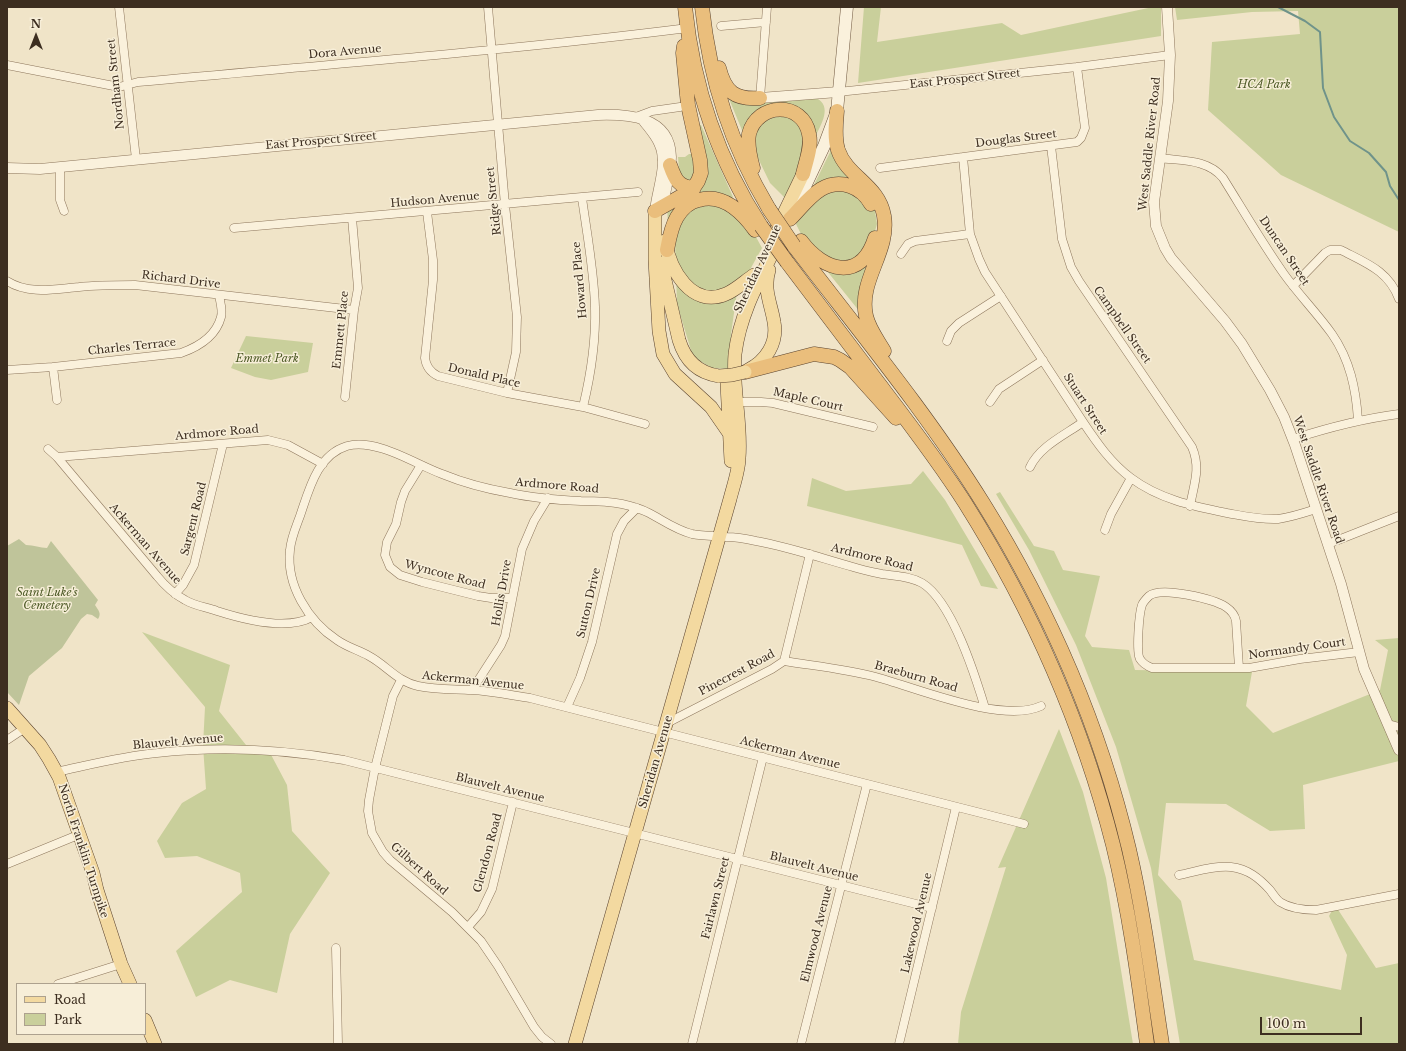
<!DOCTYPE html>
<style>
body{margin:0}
#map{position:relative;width:1406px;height:1051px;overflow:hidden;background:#f0e4c8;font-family:"Libre Baskerville",serif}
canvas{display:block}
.frame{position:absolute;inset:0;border:8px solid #3d2e20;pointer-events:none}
.legend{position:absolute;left:16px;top:983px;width:130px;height:52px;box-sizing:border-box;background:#f7eed8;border:1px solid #ada18e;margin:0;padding:5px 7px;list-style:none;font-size:12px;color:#3d2e20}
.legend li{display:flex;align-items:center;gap:8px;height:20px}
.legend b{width:20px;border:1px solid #ada18e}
.north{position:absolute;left:16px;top:16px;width:40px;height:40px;-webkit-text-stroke:3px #f7eed8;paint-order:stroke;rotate:0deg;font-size:11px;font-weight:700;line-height:16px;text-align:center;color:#3d2e20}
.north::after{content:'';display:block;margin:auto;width:14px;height:18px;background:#3d2e20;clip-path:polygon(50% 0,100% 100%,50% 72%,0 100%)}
.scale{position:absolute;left:1260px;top:1017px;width:102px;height:18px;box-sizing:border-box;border:2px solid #3d2e20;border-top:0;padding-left:5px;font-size:12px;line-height:14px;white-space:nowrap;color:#3d2e20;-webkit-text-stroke:3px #f7eed8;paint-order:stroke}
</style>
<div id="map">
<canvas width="1406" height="1051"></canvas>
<div class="frame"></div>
<ul class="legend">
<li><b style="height:5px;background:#f3d9a0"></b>Road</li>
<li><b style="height:11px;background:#c9cf9b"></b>Park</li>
</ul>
<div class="north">N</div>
<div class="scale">100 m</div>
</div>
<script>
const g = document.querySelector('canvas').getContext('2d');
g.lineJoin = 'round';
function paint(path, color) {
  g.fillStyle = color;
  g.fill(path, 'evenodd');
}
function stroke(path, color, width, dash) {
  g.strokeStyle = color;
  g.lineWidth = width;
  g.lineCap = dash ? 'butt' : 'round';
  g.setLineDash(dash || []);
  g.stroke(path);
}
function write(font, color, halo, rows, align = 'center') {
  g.font = font + ' "Libre Baskerville",serif';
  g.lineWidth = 3;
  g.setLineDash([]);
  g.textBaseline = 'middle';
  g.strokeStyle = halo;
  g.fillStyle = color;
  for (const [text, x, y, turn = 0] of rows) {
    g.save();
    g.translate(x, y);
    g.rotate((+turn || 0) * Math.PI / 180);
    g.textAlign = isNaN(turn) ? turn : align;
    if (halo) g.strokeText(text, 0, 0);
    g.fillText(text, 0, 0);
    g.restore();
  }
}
paint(new Path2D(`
 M864 7H881L877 42 1002 23 1021 35 1153 7H1161V36L858 83Z
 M1175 7H1399V232L1281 175 1208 110 1212 42 1300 34 1298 11 1252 12 1177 20Z
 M727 94 816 98C833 106 821 125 815 137L788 107 744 135Z
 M791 116 810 142 786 199 770 183 756 154 754 143 759 124 766 118Z
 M697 124 701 125 733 197 731 200 713 194 668 225 667 205 693 194Z
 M833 146 862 184 813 187Z
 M689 154H695L698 159 692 181H682L679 169 678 157H685Z
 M852 186 874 205 877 224 873 238 854 261H831L802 236 796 224 802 213 827 192Z
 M715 203 750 226 762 248 747 275 738 285 731 334 729 369 712 368 693 357 677 304 675 242 683 218 690 210 700 205Z
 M871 257 860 312 823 266Z
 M246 336 313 343 308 372 271 380 255 377 231 368Z
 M923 471 945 500 998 589 981 586 962 545 807 506 812 478 846 491 911 484Z
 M1000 492 1034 546 1054 551 1063 570 1100 576 1085 636 1092 647 1129 650 1135 670 1252 672 1246 706 1273 733 1380 690 1388 650 1375 640 1399 638V761L1303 785 1305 829 1270 831 1226 804 1166 803 1158 875 1181 901 1194 960 1341 990 1347 955 1329 916 1335 905 1376 968 1399 963V1044H1180L1151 868 1116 747 1076 645 1029 550 996 494Z
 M142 632 230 665 219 711 246 745 268 749 287 785 292 831 330 873 290 934 277 993 230 980 196 997 176 951 242 892 240 873 197 856 165 858 157 841 182 803 206 789 203 746 205 707Z
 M1059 729 1083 792 1106 878 1133 1044H958L961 1012 1006 867 998 868Z`), '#c9cf9b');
paint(new Path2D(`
 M19 539 26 545C34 545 40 548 47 548L51 541 98 600 95 605C98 610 102 613 98 619L92 615 87 614 81 619 62 648 29 676 19 705 7 692V546Z`), '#bfc49a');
stroke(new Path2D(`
 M1278 7 1305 21 1320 32 1323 88 1334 117 1350 141 1369 153 1386 172 1390 186 1399 200`), '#6f938a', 2);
const minor = new Path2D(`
 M119 7 136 159
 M488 7 505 205 517 317 516 352 507 393
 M721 26 766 22
 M7 65 119 87 138 82C321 65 505 51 688 28
 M838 92 1077 67 1170 55
 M760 98 767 7
 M636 117 652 111 680 107
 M1051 146 1062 239 1071 267 1079 281 1192 447C1201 468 1194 484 1190 506
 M963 157 970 234 979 259 985 272 1083 422C1097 443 1111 463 1131 478 1159 499 1192 506 1227 513 1244 516 1261 520 1278 519 1291 517 1304 513 1316 509
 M1160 158C1182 161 1208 159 1223 178 1243 210 1262 243 1284 274 1299 295 1317 313 1332 334 1350 360 1356 389 1358 420
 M60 167V200L64 211
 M880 168 1077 142 1081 138 1085 128 1077 67
 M582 198C587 234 594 271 595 307 596 341 591 374 583 407
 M427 212 433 260V280L425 358C426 367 430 372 438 376L507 393 583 407 645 424
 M234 228 638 192
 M901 254 908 244 915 241 970 234
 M7 281C29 295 55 289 79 287 97 285 116 285 135 285L354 310
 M1293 286 1325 253 1330 250H1341C1366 263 1389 271 1399 299
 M947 341 951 331 959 323 1001 296
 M53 367 57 400
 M7 370 53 367 181 353C198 347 216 336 221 317 223 310 220 302 219 295
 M345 397 354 310 358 288 352 218
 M737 402H761L773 403 873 427
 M990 402 999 389 1043 360
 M1293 439C1330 427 1360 419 1399 414
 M48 449 57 457 157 576C165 586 174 594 185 600 195 606 206 607 217 611 242 619 287 631 312 617
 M57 457 268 440 288 445 323 464
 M421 465 405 491 401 502 396 524 387 542 385 555 390 567 400 575 422 582 478 596 491 598H512
 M1030 467C1040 446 1065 435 1083 422
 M1105 530 1111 514 1131 478
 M1328 544 1399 516
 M175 594 183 585 194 565 223 444
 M784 661C815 666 846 669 876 677 917 688 1002 724 1041 706
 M1239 668 1236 621C1235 615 1232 611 1226 607 1214 599 1161 586 1149 596 1147 598 1143 602 1142 605 1139 613 1136 653 1140 659 1143 664 1147 666 1152 668H1249L1300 659 1359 652
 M401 680 393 696 375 768 369 800 368 811 372 833 383 852 390 860 452 912 481 941 498 966 534 1027 542 1037 551 1044
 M472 690 501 645 505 636 522 549 534 521 548 498
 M567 707 580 678 592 642 617 534 624 521 637 508
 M985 708C975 675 952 601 922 583 910 576 895 576 882 574 872 572 862 570 853 567 821 558 789 547 756 541 747 539 737 537 727 537 715 536 704 536 692 534 676 530 664 521 649 513 641 509 631 506 622 504 608 501 594 501 581 501 557 500 533 498 510 493 487 489 464 483 442 474 415 464 376 438 347 446 317 455 309 490 300 516 296 527 291 538 290 550 286 585 308 621 337 640 347 647 358 650 369 656 386 665 398 682 418 686 436 690 454 689 471 690 491 691 510 695 530 698L1024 824
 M667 723 772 669 784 661 810 554
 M1388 724 1399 727
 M7 740 25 728
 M56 772C89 765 123 756 157 753 220 746 282 749 344 760L932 908
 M7 864 78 835
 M1179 875C1195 872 1214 865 1231 867 1248 869 1259 878 1270 890 1273 894 1276 899 1280 902 1291 909 1304 910 1316 910L1399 894
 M468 927 481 912 492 889 513 802
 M336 948 338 1044
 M58 984 121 964
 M692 1044 763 757
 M801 1044 867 784
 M899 1044 956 807`);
const tertiary = new Path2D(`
 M1167 7 1170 55 1168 101 1154 202 1156 226 1165 248 1171 258 1225 321 1242 344 1270 390 1284 417 1295 445 1341 584 1364 669 1399 750
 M760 98 838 92
 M643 120C648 127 655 134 659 143 669 163 657 189 655 211
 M7 168 40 169 598 115C628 114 670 116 671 157 671 171 665 191 663 205`);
const secondary = new Path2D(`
 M793 212 824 146 837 111 847 7`);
const primary = new Path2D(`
 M655 211V260L659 331 663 354 675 374 711 407 729 433
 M775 232 803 174
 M665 241C670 269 691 309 726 294 736 290 745 281 754 275
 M661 263 679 340C685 360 698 373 719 376
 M748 370C766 361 778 343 774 322 771 303 763 290 769 270
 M727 384 731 461
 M7 708 40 745 49 759 59 777 93 873 97 890 121 964 130 984
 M145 1020 155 1044
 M575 1044 730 499C733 487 739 470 739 458 742 423 732 389 735 354 740 312 762 275 780 238`);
const trunk = new Path2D(`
 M685 7C693 85 718 160 761 226
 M702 7C710 81 731 145 769 209
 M719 68C725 92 735 100 760 98
 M837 111C836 123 834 137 838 150 847 177 879 185 884 216 890 252 858 280 866 316 869 329 877 339 884 351
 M670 165C675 179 678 187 694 188
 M753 168C750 157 747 145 749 134 757 102 803 101 809 134 812 147 806 161 803 174
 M655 211 692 190 698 181 701 173 700 160 688 105 683 53 684 46
 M790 219C807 202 822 177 850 186 859 189 866 195 871 204
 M801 241C824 272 861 282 875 238
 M794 246C858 330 927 413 983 503 1049 609 1100 727 1129 849 1144 914 1152 979 1162 1044
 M667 250C669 239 671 227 677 217 682 209 689 202 699 200 723 193 742 212 755 230
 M787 262C818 303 849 344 880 385 909 423 939 462 965 503 1031 608 1082 723 1113 845 1129 910 1138 977 1147 1044
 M745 372 814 354 834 357 840 360 850 367 896 418`);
stroke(minor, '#8d765c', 9);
stroke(tertiary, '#8d765c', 11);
stroke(secondary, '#6f573f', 13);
stroke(primary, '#5b4430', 14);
stroke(trunk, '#5b4430', 15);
stroke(minor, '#faf1dc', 8);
stroke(tertiary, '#faf1dc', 10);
stroke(secondary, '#faf1dc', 12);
stroke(primary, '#f3d9a0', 13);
stroke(trunk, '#eabe7c', 14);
const primaryBridge = new Path2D(`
 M719 376 732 375 745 372`);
const trunkBridge = new Path2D(`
 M769 209 794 246
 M761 226 787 262`);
stroke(primaryBridge, '#5b4430', 14, []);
stroke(trunkBridge, '#5b4430', 15, []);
stroke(primaryBridge, '#f3d9a0', 13);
stroke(trunkBridge, '#eabe7c', 14);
write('11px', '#3d2e20', '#f7eed8', [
 ["Dora Avenue",345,52,-5],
 ["East Prospect Street",965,79,-6],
 ["Nordham Street",116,84,-96],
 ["Douglas Street",1016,139,-7],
 ["East Prospect Street",321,141,-5],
 ["West Saddle River Road",1150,144,-84],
 ["Hudson Avenue",435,200,-5],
 ["Ridge Street",494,201,-96],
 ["Duncan Street",1284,251,56],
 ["Sheridan Avenue",758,269,-65],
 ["Richard Drive",181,280,7],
 ["Howard Place",580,280,-95],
 ["Campbell Street",1122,325,55],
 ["Emmett Place",341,330,-84],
 ["Charles Terrace",132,347,-6],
 ["Donald Place",484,376,13],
 ["Maple Court",808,400,13],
 ["Stuart Street",1085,404,57],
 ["Ardmore Road",217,433,-5],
 ["West Saddle River Road",1318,480,71],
 ["Ardmore Road",557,486,5],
 ["Sargent Road",194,519,-76],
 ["Ackerman Avenue",145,544,49],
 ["Ardmore Road",872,558,14],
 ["Wyncote Road",445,575,15],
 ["Hollis Drive",502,593,-80],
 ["Sutton Drive",589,603,-77],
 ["Normandy Court",1297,649,-8],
 ["Pinecrest Road",737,673,-28],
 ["Braeburn Road",916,677,16],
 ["Ackerman Avenue",473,681,6],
 ["Blauvelt Avenue",178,742,-5],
 ["Ackerman Avenue",790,753,14],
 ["Sheridan Avenue",656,762,-74],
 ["Blauvelt Avenue",500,788,14],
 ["North Franklin Turnpike",83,851,72],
 ["Glendon Road",488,853,-75],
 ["Blauvelt Avenue",814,867,14],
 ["Gilbert Road",419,869,42],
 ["Fairlawn Street",716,898,-76],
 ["Lakewood Avenue",917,923,-77],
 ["Elmwood Avenue",817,934,-76]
]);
write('italic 11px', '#4d5a26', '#f7eed8', [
 ["HCA Park",1264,85],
 ["Emmet Park",267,359],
 ["Saint Luke's",47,593],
 ["Cemetery",47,606]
]);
</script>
